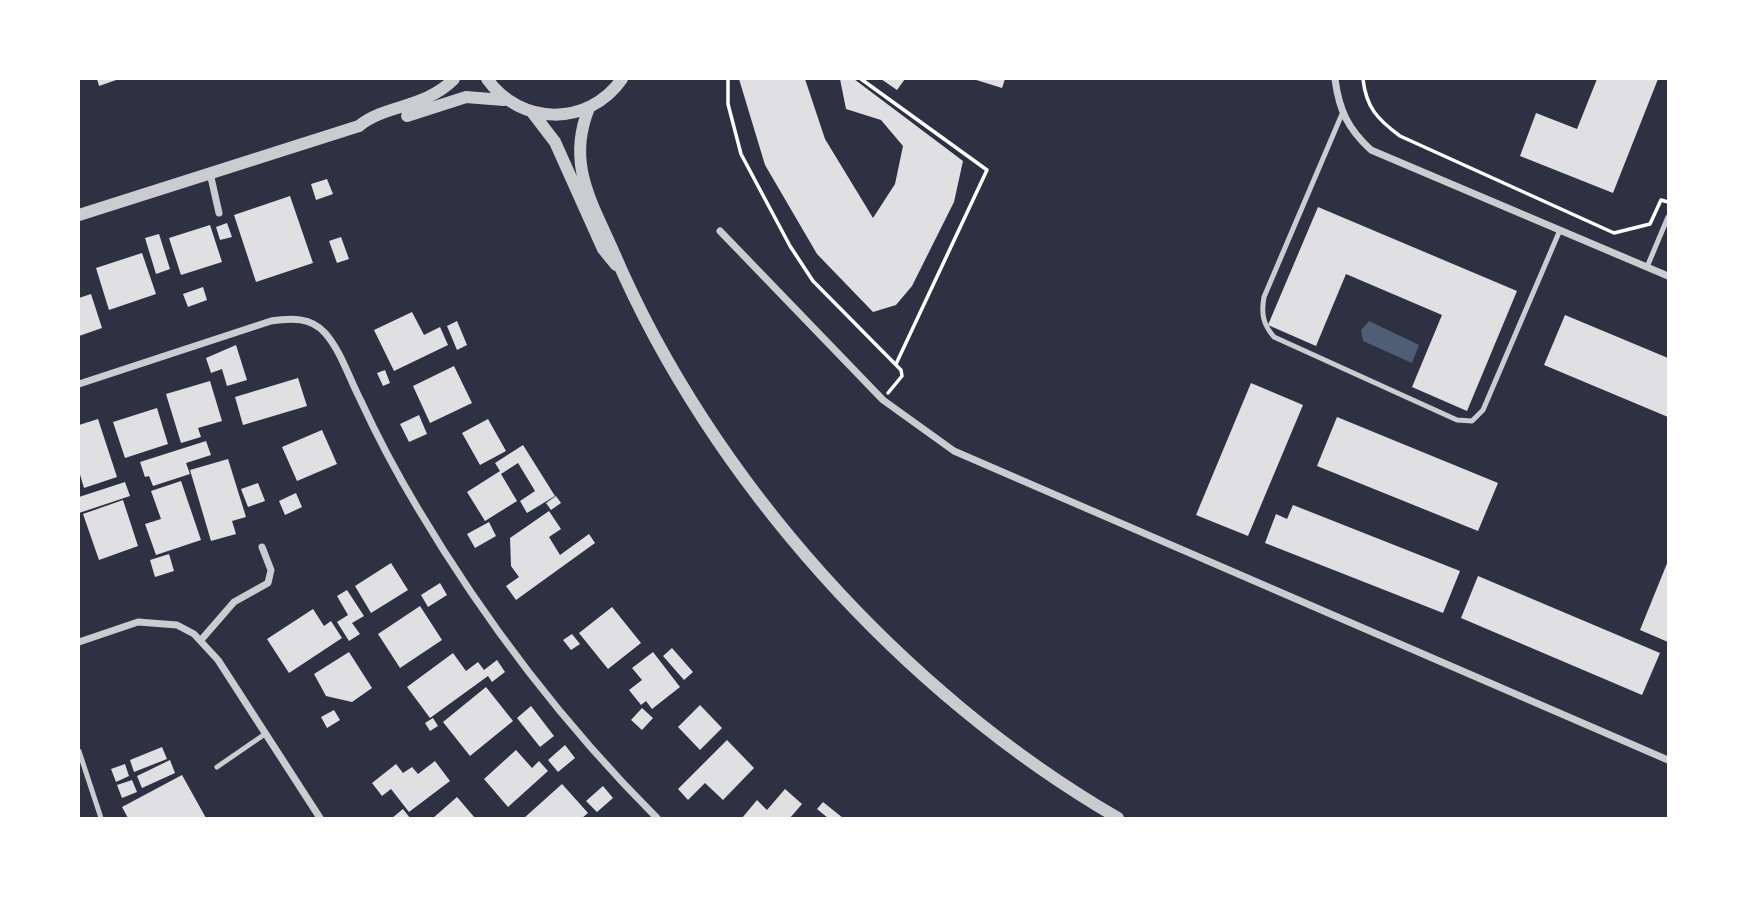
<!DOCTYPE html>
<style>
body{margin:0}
#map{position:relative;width:1747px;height:897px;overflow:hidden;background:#2d3142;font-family:Overpass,sans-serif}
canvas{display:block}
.frame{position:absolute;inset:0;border:80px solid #fff;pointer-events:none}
</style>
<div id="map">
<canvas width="1747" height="897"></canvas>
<div class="frame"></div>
</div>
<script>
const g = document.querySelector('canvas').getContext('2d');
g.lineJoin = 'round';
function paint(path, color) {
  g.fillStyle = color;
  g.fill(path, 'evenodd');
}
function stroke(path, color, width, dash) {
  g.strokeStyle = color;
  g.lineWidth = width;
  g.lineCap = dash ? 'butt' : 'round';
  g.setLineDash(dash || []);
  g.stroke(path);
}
paint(new Path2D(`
 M1369 321 1419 345 1412 363 1363 341 1361 330Z`), '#4f5d75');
paint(new Path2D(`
 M97 79H119L99 86Z
 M739 79H805L825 139 873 218 895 184 903 146 881 120 846 109 840 79H854L963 161 954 202 912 286 896 305 873 312 817 254 765 165Z
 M881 79H905L897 90Z
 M973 79H1005L1002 88Z
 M1597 79H1658L1613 193 1520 156 1536 113 1577 129Z
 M327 179 333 194 316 200 311 184Z
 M290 196 313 263 256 282 234 215Z
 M1318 207 1517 291 1467 411 1412 387 1442 315 1346 274 1316 346 1268 325Z
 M227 223 232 237 220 240 216 227Z
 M210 225 222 262 181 275 169 238Z
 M159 234 170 269 156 274 145 238Z
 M341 237 349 259 337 263 329 241Z
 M142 253 156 294 109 310 96 268Z
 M203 287 207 300 188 307 183 294Z
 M91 294 102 328 79 336V298Z
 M412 312 424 335 440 327 448 345 394 371 374 330Z
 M1565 315 1668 358V417L1544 365Z
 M457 321 467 345 457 350 447 326Z
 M236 345 247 380 227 386 222 369 211 373 206 358Z
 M454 366 472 403 430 423 413 386Z
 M385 370 390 383 383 386 377 373Z
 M298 378 307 406 243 425 235 397Z
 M210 381 222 421 198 428 201 437 181 443 166 394Z
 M1251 383 1303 405 1248 536 1196 515Z
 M157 408 168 444 125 458 113 422Z
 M419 415 427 434 409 442 400 424Z
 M1337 417 1498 483 1478 531 1317 466Z
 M98 419 117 477 84 488 79 471V425Z
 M488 419 506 451 480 465 462 433Z
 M322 430 337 464 297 481 282 447Z
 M206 441 211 455 186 463 190 474 153 486 149 476 145 477 140 462Z
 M523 445 555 496 527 513 520 501 535 491 518 463 501 474 517 501 485 521 467 492 500 471 495 463Z
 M228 459 246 517 232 521 236 534 211 541 190 470Z
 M181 481 201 540 156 555 145 524 161 519 151 491Z
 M125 482 130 496 79 513V497Z
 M258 483 265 501 248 507 241 489Z
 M296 493 302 507 285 515 279 501Z
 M556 496 561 503 551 510 546 503Z
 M123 500 138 546 99 560 83 514Z
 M1293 505 1460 571 1443 613 1265 543 1276 514 1287 519Z
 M549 511 561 529 549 537 560 555 589 534 595 543 516 600 506 586 519 577 511 566 510 538Z
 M489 522 496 536 475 548 467 534Z
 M169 554 174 571 155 577 150 560Z
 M1668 561V642L1640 630Z
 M391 563 408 590 371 613 355 586Z
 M1478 576 1660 653 1642 695 1461 618Z
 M440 583 447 595 428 607 421 595Z
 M347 590 364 616 352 623 360 634 349 641 337 622 348 615 337 596Z
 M420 606 442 640 400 668 378 634Z
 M612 607 641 643 608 669 579 633Z
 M313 609 324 626 331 621 342 638 289 673 267 639Z
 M572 634 580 644 571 650 563 640Z
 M672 648 693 672 684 680 663 656Z
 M349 652 372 688 352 702 326 696 314 674Z
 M653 652 680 687 652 709 646 701 641 705 629 690 642 680 632 668Z
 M453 653 466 671 478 662 484 670 497 660 505 672 492 682 488 676 430 718 407 687Z
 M486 687 513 721 470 756 443 722Z
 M700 705 722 728 700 750 678 727Z
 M531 706 554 736 540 747 517 718Z
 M642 708 653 718 642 730 631 720Z
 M334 710 340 720 327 728 321 717Z
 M433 718 438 726 430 731 425 723Z
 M727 740 754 768 723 800 705 783 688 800 678 789Z
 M565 745 575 758 558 772 548 760Z
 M162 747 167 759 134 772 130 760Z
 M516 750 532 768 539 761 548 771 508 807 484 779Z
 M170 760 175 773 142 788 137 776Z
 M435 761 450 781 409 812 391 789 382 796 372 783 396 764 403 773 412 767 418 774Z
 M125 764 129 776 116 782 111 769Z
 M182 775 206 818H128L122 807Z
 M132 780 137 792 122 798 117 785Z
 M562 784 588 813 582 818H524Z
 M603 786 613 798 597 812 586 801Z
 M785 789 802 804 790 818H742L757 800 767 810Z
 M457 797 475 818H433Z
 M823 802 843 818H828L817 809Z
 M403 809 410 818H392Z`), '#e0e0e3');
stroke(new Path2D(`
 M728 79V104L741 154 790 246 813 281 901 370 902 376 888 393
 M861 79 987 170 896 364
 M1363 79C1366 107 1377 119 1400 136L1614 233 1650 224 1661 200 1668 202`), '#fff', 3.5);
stroke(new Path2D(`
 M1342 114 1264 297C1261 314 1263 324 1274 337L1457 420 1472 421 1483 410 1560 230
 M1647 267 1668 217
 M79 751 101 818
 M217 767 265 734`), '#caccd0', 5);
stroke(new Path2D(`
 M1335 79C1339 110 1348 129 1371 150L1668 276
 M210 173 219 213
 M720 231 883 400 954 451 1668 760
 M79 384 271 321C291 318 311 317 325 333 341 351 349 378 360 399 377 436 396 472 417 507 484 620 564 725 657 818
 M201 640 234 602 268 583 271 570 262 547
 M79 642 138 622 177 625 194 634 218 660 320 818`), '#caccd0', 7);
stroke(new Path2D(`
 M487 79C521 126 588 127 622 79
 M589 108C566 164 592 202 614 253 711 480 904 694 1118 818
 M532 112 555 142 603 249 616 265
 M407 116 466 97 504 100
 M79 215 359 126C386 104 424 109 454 79`), '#caccd0', 12);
</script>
